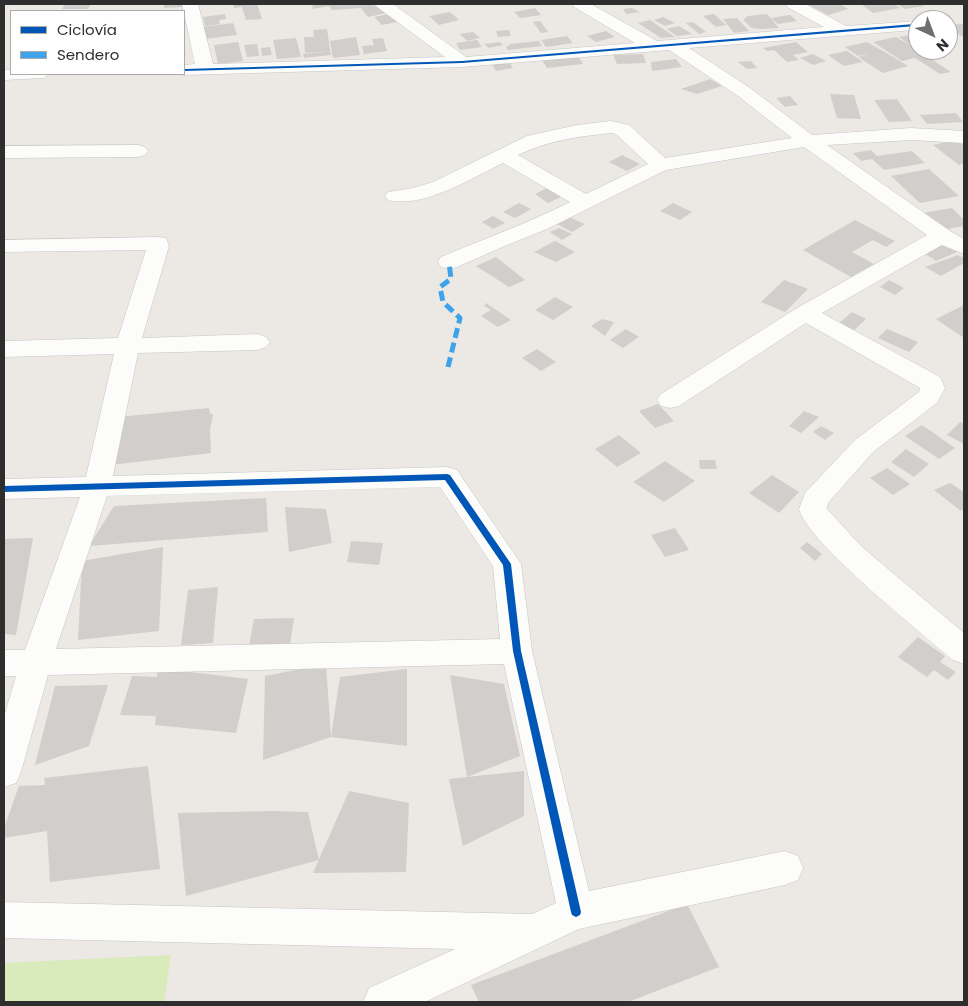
<!DOCTYPE html>
<meta charset="utf-8">
<style>
body{margin:0}
#map{position:relative;width:968px;height:1006px;overflow:hidden;background:#ece8e4;font-family:Poppins,sans-serif}
canvas{display:block}
.frame{position:absolute;inset:0;border:5px solid #2e2e2e;pointer-events:none}
.legend{position:absolute;left:10px;top:10px;width:175px;height:65px;box-sizing:border-box;background:#fff;border:1px solid #ababab;margin:0;padding:6px 9px;list-style:none;font-size:15px;color:#2e2e2e}
.legend li{display:flex;align-items:center;gap:10px;height:25px}
.legend b{width:25px;border:1px solid #ababab}
.north{position:absolute;left:908px;top:10px;width:50px;height:50px;box-sizing:border-box;background:#fff;border:1px solid #ababab;border-radius:50%;rotate:137deg;font-size:14px;font-weight:700;line-height:20px;text-align:center;color:#2e2e2e}
.north::after{content:'';display:block;margin:auto;width:18px;height:22px;background:#706f6e;clip-path:polygon(50% 0,100% 100%,50% 72%,0 100%)}
</style>
<div id="map">
<canvas width="968" height="1006"></canvas>
<div class="frame"></div>
<ul class="legend">
<li><b style="height:6px;background:#0057b8"></b>Ciclovía</li>
<li><b style="height:6px;background:#3ea3eb"></b>Sendero</li>
</ul>
<div class="north">N</div>
</div>
<script>
const g = document.querySelector('canvas').getContext('2d');
g.lineJoin = 'round';
function paint(path, color) {
  g.fillStyle = color;
  g.fill(path, 'evenodd');
}
function stroke(path, color, width, dash) {
  g.strokeStyle = color;
  g.lineWidth = width;
  g.lineCap = dash ? 'butt' : 'round';
  g.setLineDash(dash || []);
  g.stroke(path);
}
paint(new Path2D(`
 M171 955 164 1002H4V963Z`), '#d9eabb');
paint(new Path2D(`
 M65 4H91L88 9H62Z
 M164 4H182V7L164 8Z
 M233 4H257L262 19 246 20 242 7 234 8Z
 M312 4H371L374 6 378 5 386 13 368 17 361 8 332 10 329 6 313 9Z
 M807 4H843L841 5 848 9 828 15Z
 M861 4H894L900 8 873 13Z
 M897 4H920L924 6 905 9Z
 M535 8 541 15 520 18 514 12Z
 M632 8 640 12 626 14 623 9Z
 M450 12 459 20 439 25 429 16Z
 M394 13 402 21 382 25 374 17Z
 M225 14 226 19 219 20 220 24 205 26 203 17Z
 M714 14 726 25 716 27 703 16Z
 M767 14 779 28 762 29 752 28 743 20 748 16Z
 M790 15 797 21 778 24 771 18Z
 M663 17 675 23 665 26 654 20Z
 M737 18 749 31 734 33 723 19Z
 M650 20 675 37 661 38 638 23Z
 M540 21 548 32 541 33 533 22Z
 M693 22 706 32 699 34 686 23Z
 M233 23 237 35 205 39 202 27Z
 M964 24V38L948 26V25Z
 M679 26 692 34 677 36 667 29Z
 M327 29 331 55 304 58 303 54 324 52 305 53 304 37H314L313 30Z
 M509 30 511 36 498 37 496 31Z
 M606 31 615 37 596 42 587 36Z
 M473 32 480 38 467 41 460 34Z
 M918 34V50H933L922 53 951 72 940 74 915 58 902 61 873 42 896 37 913 47 899 37Z
 M567 36 573 43 546 47 541 40Z
 M356 37 360 55 333 58 330 41Z
 M296 38 301 57 277 59 273 40Z
 M383 38 387 51 364 54 362 46 374 45 372 39Z
 M477 40 482 47 460 50 456 43Z
 M539 41 542 46 508 50 506 46H510L509 44Z
 M238 42 243 61 218 64 214 45Z
 M500 42 503 45 489 48 484 44Z
 M796 42 808 52 793 55 799 60 787 62 774 50 767 51 763 48Z
 M867 42 883 51 908 66 883 73 858 57 871 53 858 56 845 47Z
 M257 44 259 56 247 57 244 45Z
 M270 47 272 55 262 56 261 48Z
 M847 51 863 62 844 66 828 55Z
 M643 54 646 63 617 64 613 55Z
 M813 54 826 61 813 65 800 58Z
 M578 56 583 64 547 68 542 60Z
 M507 59 513 68 496 71 490 61Z
 M676 59 682 67 652 71 651 62Z
 M751 61 757 68 747 69 738 62Z
 M710 79 722 86 697 94 681 89Z
 M830 94 854 95 861 119 837 118Z
 M790 96 798 105 785 107 776 98Z
 M897 99 912 121 889 122 874 100Z
 M956 113 963 122 927 124 920 115Z
 M956 140 964 146V163L959 165 933 145Z
 M871 150 877 156 912 151 925 163 884 170 872 159 861 161 853 153Z
 M622 155 640 164 627 171 609 162Z
 M929 169 959 196 920 203 891 176Z
 M547 188 561 197 548 203 535 194Z
 M519 203 531 209 515 218 503 212Z
 M673 203 692 212 680 220 660 211Z
 M952 208 964 220V226L941 230 923 213Z
 M493 216 505 223 493 229 482 222Z
 M569 217 585 224 572 232 557 224Z
 M855 220 895 241 886 247 873 240 852 252 874 264 851 277 803 250Z
 M559 228 572 234 562 240 550 232Z
 M555 241 575 252 556 262 534 252Z
 M940 241 957 252 936 261 919 250Z
 M958 255 964 258V263L941 276 925 267Z
 M496 257 525 280 509 287 476 266Z
 M784 280 808 289 785 312 761 302Z
 M889 280 904 288 895 295 880 287Z
 M555 297 573 307 553 320 535 310Z
 M486 303 511 320 498 327 481 316 491 310 484 306Z
 M964 305V338L936 319Z
 M852 312 866 319 853 331 838 324Z
 M602 319 614 322 605 336 591 326Z
 M626 329 639 337 623 348 610 340Z
 M887 329 918 342 909 352 878 338Z
 M537 349 556 362 541 371 522 358Z
 M658 404 674 421 655 428 639 411Z
 M209 408 210 414H213L210 430 211 453 103 466 118 417Z
 M804 411 819 417 801 433 789 426Z
 M960 422 964 424V444L947 435Z
 M922 425 955 448 939 459 905 436Z
 M821 426 834 433 825 440 813 432Z
 M619 435 641 453 617 467 595 449Z
 M906 449 929 464 914 477 891 462Z
 M699 460H715L717 469H700Z
 M665 461 695 481 664 502 633 482Z
 M887 468 910 484 893 495 870 478Z
 M772 475 799 492 779 513 749 493Z
 M950 483 964 492V508L961 511 934 490Z
 M266 498 268 532 89 546 114 506Z
 M285 507 326 509 332 543 289 552Z
 M675 528 689 550 665 557 651 535Z
 M33 538 16 635 4 634V539Z
 M351 541 383 543 379 565 347 562Z
 M807 542 822 554 815 561 800 548Z
 M163 547 159 631 78 640 82 561Z
 M218 587 213 643 181 645 188 590Z
 M294 618 290 645 249 646 254 619Z
 M918 637 945 656 940 662 956 672 948 680 934 670 927 677 898 657Z
 M326 664 331 737 263 760 265 676Z
 M158 668 248 679 236 733 155 725 156 713 155 716 120 715 132 676 157 677Z
 M407 669V746L331 737 340 677Z
 M450 675 504 684 520 756 467 777 524 771V816L463 846 449 779 467 777Z
 M108 685 89 746 35 765 55 686Z
 M148 766 160 869 50 882 47 831 4 838V828L19 786 45 785 44 778Z
 M349 791 409 803 406 872 313 873Z
 M270 811 308 812 319 860 186 896 178 813Z
 M687 904 719 967 628 1002H479L471 985Z`), '#d1cecb');
const street = new Path2D(`
 M182 4H198L213 64 445 57 377 7 375 4H393L466 57 635 43 574 7 572 4H591L657 41 824 27 787 7 785 4H805L846 26 918 21V29L914 30 689 48 750 88 812 135 911 128 964 131V143L911 140 827 145 950 231 964 239V254L942 245 822 313 940 377 945 388 937 403 873 452 828 503 827 509 862 547 964 633V664L953 660C921 632 809 544 799 509L805 493 855 440 919 392 920 388 806 323 679 406 670 408 661 406 657 400 661 394 797 308 927 235 804 147 666 170 547 229 507 245 457 267 449 269 441 267 438 262 441 257C484 239 528 223 570 202L503 163C472 178 423 209 388 200L385 196 388 192 413 188 433 182 527 136 577 125 611 121 629 125 665 158 792 138 738 96 669 50 462 67 184 75 178 74H184V65L195 64ZM611 133 616 134 648 164 586 194 518 155C550 140 576 137 611 133Z
 M4 70H11V74H47L44 78 4 80Z
 M138 145 145 147 148 151 145 155 138 157 4 158V146Z
 M158 237 166 238 169 246 142 338 258 334 266 337 270 342 266 347 258 350 138 353 113 476 447 467 457 470 521 564 532 651 589 891 785 851 798 856 803 868 798 880 785 885 579 929 425 1002H363L369 988 455 949 4 938V902L532 914 556 903 504 664 48 675 21 772 16 783 4 787V717L16 676H4V650H25L80 497 4 499V479L86 477 114 354 4 357V341L118 338 146 250 4 252V240ZM440 487 493 566 500 639 56 649 107 496Z`);
stroke(street, '#c5c4c5', 1);
paint(street, '#fcfcfb');
stroke(new Path2D(`
 M448 367 460 318 443 302 440 287 451 279 449 262`), '#3ea3eb', 5, [10, 5]);
paint(new Path2D(`
 M914 24H916V26L462 63 184 71V69L462 61Z
 M447 474 450 475 511 564 521 651 581 912 580 915 576 917 572 915 571 912 513 651 503 565 445 480 4 492V486Z`), '#0057b8');
</script>
